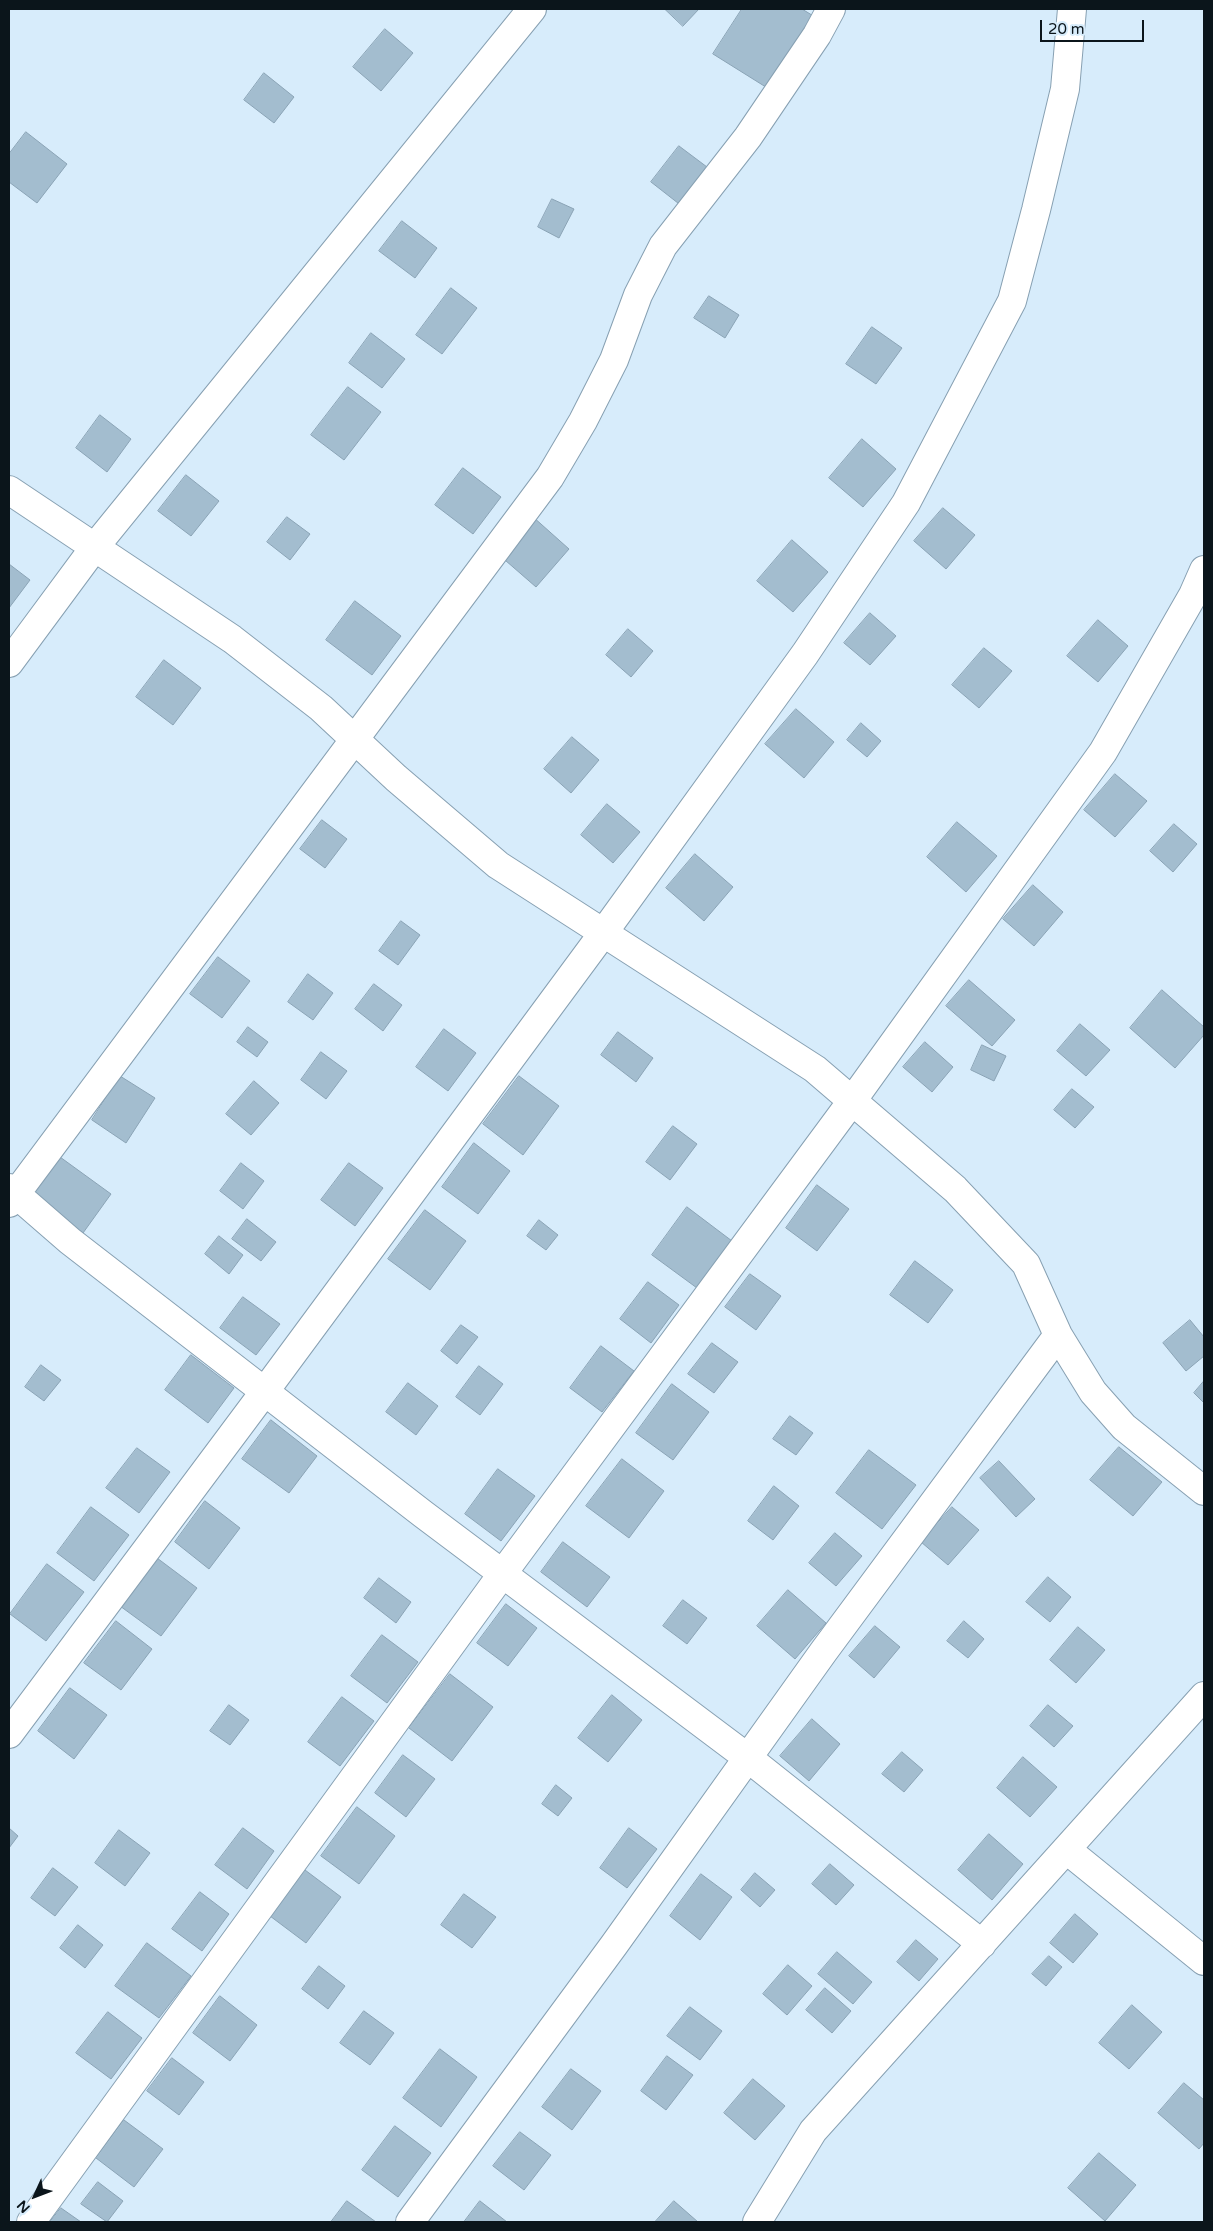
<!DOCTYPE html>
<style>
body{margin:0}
#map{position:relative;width:1213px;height:2231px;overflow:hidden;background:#d7ecfb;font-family:"Varela Round",sans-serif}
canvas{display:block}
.frame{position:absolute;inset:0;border:10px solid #0b151b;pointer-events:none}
.north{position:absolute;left:10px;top:2171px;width:50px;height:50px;-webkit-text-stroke:4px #d7ecfb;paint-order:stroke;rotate:227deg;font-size:14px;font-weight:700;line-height:20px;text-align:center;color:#0b151b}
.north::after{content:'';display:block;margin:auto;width:18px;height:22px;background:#0b151b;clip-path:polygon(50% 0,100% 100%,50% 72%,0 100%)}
.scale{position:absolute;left:1040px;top:20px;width:104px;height:22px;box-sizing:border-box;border:2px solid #0b151b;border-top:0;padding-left:6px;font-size:15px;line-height:18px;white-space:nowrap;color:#0b151b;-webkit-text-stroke:4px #d7ecfb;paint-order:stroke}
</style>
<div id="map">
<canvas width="1213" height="2231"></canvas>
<div class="frame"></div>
<div class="north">N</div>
<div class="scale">20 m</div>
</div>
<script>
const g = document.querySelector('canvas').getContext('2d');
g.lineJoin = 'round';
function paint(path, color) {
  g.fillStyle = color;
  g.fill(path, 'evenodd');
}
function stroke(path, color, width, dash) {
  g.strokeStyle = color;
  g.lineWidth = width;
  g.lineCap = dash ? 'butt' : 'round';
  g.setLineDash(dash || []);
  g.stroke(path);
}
const building = new Path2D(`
 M665 9H699L683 26Z
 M742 9H802L815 17 769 89 713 54Z
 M385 29 413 53 381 91 353 67Z
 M264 73 294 97 274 123 244 100Z
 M26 132 67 164 37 203 9 182V154Z
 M679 146 711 170 683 207 651 182Z
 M552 199 574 209 559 238 538 227Z
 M402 221 437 248 415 278 379 251Z
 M451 288 477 308 442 354 416 335Z
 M709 296 739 315 725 338 694 318Z
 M872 327 902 348 876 384 846 364Z
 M371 333 405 359 382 388 349 363Z
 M348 387 381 412 344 460 311 435Z
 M100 415 131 439 107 472 76 448Z
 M862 439 896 469 863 507 829 478Z
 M463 468 501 497 473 534 435 505Z
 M186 475 219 501 191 536 158 511Z
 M943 508 975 535 946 569 914 541Z
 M532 516 569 549 536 587 498 554Z
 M287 517 310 534 290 560 267 542Z
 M792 540 828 572 793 612 757 581Z
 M9 564 30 580 9 608Z
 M355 601 401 636 372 675 326 640Z
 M870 613 896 636 870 665 844 643Z
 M1098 620 1128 646 1098 682 1067 656Z
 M628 629 653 651 631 677 606 655Z
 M984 648 1012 671 979 708 952 685Z
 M164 660 201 688 173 725 136 697Z
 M796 709 834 742 804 778 765 744Z
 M861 723 881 741 867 757 847 740Z
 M572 737 599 760 571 793 544 769Z
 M1115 774 1147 801 1115 837 1084 810Z
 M607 804 640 832 613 863 581 835Z
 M322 820 347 839 325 868 300 849Z
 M957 822 997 856 966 892 927 857Z
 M1174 824 1197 844 1173 872 1150 851Z
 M695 854 733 887 704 921 666 888Z
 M1033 885 1063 912 1034 946 1003 919Z
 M401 921 420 935 398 965 379 951Z
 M218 957 250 981 222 1018 190 994Z
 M308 974 333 993 313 1020 288 1002Z
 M969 980 1015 1020 992 1046 946 1006Z
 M374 984 402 1005 383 1031 355 1009Z
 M1162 990 1204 1027V1035L1175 1068 1130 1028Z
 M1080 1024 1110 1050 1086 1076 1057 1051Z
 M248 1027 268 1042 257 1057 237 1042Z
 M444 1029 476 1053 448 1091 416 1067Z
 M618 1032 653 1058 636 1082 601 1055Z
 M925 1042 953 1067 932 1092 903 1067Z
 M982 1045 1006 1056 994 1081 971 1070Z
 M321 1052 347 1071 326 1099 301 1080Z
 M120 1076 155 1098 126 1143 92 1120Z
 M519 1076 559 1106 523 1155 483 1124Z
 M254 1081 279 1103 251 1135 226 1114Z
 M1072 1089 1094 1107 1075 1128 1054 1110Z
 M673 1126 697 1144 670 1180 646 1162Z
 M474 1143 510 1171 478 1214 442 1187Z
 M60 1157 111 1194 83 1233 32 1196Z
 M241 1163 264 1181 243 1209 220 1191Z
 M349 1163 383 1188 355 1226 321 1200Z
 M817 1185 849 1209 817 1251 786 1228Z
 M687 1207 732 1241 697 1288 652 1255Z
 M425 1210 466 1241 430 1290 388 1259Z
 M247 1219 276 1242 261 1261 232 1239Z
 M539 1220 558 1235 546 1250 527 1236Z
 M219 1236 243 1255 229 1274 205 1254Z
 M915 1261 953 1290 928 1323 890 1295Z
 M750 1274 781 1296 756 1330 725 1307Z
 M648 1282 679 1305 651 1343 620 1319Z
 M243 1297 280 1324 256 1355 220 1328Z
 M1190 1320 1204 1337V1356L1186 1371 1163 1343Z
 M461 1325 478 1337 457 1364 441 1351Z
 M712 1343 738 1362 714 1393 688 1374Z
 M601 1346 634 1371 602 1412 570 1388Z
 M191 1355 234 1388 208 1423 165 1390Z
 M41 1365 61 1380 44 1401 25 1387Z
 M479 1366 503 1384 480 1415 456 1397Z
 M1204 1381V1403L1194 1393Z
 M408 1383 438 1406 416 1435 386 1412Z
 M672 1384 709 1412 673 1460 636 1433Z
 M790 1416 813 1433 796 1455 773 1439Z
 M271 1420 317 1456 289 1493 242 1459Z
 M1119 1447 1162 1482 1133 1516 1090 1480Z
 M137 1448 170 1472 139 1513 106 1488Z
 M869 1450 916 1485 882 1529 836 1493Z
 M622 1459 664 1491 629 1538 586 1506Z
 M999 1461 1035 1499 1016 1517 980 1478Z
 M498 1469 535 1496 501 1541 465 1514Z
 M774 1486 799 1506 773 1540 748 1521Z
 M205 1501 240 1528 209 1569 175 1542Z
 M91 1507 129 1535 94 1581 57 1553Z
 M952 1507 979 1530 948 1565 921 1542Z
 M835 1533 862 1556 836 1586 809 1563Z
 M563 1542 610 1577 587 1607 541 1572Z
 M157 1558 197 1588 161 1636 120 1606Z
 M47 1564 84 1592 46 1641 10 1614Z
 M1048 1577 1071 1597 1050 1622 1026 1602Z
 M379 1578 411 1602 396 1623 364 1598Z
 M788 1590 826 1623 795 1659 757 1626Z
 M683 1600 707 1618 687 1644 663 1626Z
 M506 1604 537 1628 508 1666 477 1643Z
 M116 1621 152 1649 121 1690 84 1663Z
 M964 1621 984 1639 968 1658 947 1641Z
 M875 1626 900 1647 874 1678 849 1656Z
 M1078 1627 1105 1650 1076 1683 1050 1660Z
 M382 1635 418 1662 387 1703 351 1676Z
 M450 1674 493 1707 452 1761 409 1728Z
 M70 1688 107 1715 74 1759 38 1731Z
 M612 1695 642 1720 608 1762 578 1738Z
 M342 1697 374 1721 340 1766 308 1742Z
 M229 1705 249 1720 230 1745 210 1731Z
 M1048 1705 1073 1726 1054 1747 1030 1726Z
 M812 1719 840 1744 809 1781 780 1756Z
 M902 1752 923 1770 904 1792 882 1774Z
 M403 1755 435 1779 406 1817 375 1793Z
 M1023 1757 1057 1787 1030 1817 997 1788Z
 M556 1785 572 1798 558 1816 542 1804Z
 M357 1807 395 1836 359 1884 321 1856Z
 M9 1828 18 1836 9 1848Z
 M243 1828 274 1851 247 1889 215 1865Z
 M629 1828 657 1849 627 1888 600 1868Z
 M119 1830 150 1853 125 1886 95 1863Z
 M989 1834 1023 1864 992 1900 958 1870Z
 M830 1864 854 1885 836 1905 812 1884Z
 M53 1868 78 1887 55 1916 31 1898Z
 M305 1870 341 1897 306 1943 270 1916Z
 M755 1873 775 1890 760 1907 741 1890Z
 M701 1874 732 1897 700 1940 670 1916Z
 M200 1892 229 1914 202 1951 172 1929Z
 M464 1894 496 1917 472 1948 441 1925Z
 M1075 1914 1098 1934 1073 1963 1050 1943Z
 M78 1925 103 1945 85 1968 60 1948Z
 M916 1940 938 1959 919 1981 897 1962Z
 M147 1943 191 1976 159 2018 115 1986Z
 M837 1952 872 1982 853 2004 818 1974Z
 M1049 1956 1062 1967 1046 1986 1032 1974Z
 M788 1965 812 1986 787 2015 763 1994Z
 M319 1966 345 1986 328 2009 302 1989Z
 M825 1988 851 2011 832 2033 806 2010Z
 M220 1996 257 2025 230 2061 193 2033Z
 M1132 2005 1162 2032 1129 2069 1099 2043Z
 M690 2007 722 2031 700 2060 667 2036Z
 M364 2011 394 2033 370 2065 340 2043Z
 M108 2012 142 2038 111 2079 76 2053Z
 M440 2049 477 2077 441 2127 403 2098Z
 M667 2056 693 2075 666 2110 641 2091Z
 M172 2058 204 2082 179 2115 147 2091Z
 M571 2069 601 2091 572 2130 542 2107Z
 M753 2079 785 2106 755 2140 724 2113Z
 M1184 2083 1204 2100V2143L1199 2149 1158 2113Z
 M124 2120 163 2149 134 2187 96 2158Z
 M395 2126 431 2153 398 2197 362 2170Z
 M520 2132 551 2155 524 2190 493 2166Z
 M1099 2153 1136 2185 1105 2221 1068 2188Z
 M98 2182 123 2201 107 2222 81 2204Z
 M347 2201 376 2222H331Z
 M480 2201 507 2222H464Z
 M674 2201 698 2222H655Z
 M61 2208 81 2222H50Z`);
paint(building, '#a3bdcf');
stroke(building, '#8aa3b5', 1);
const minor = new Path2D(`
 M9 490 232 639 321 708 396 778 498 865 815 1069 955 1189 1026 1264 1058 1335 1093 1392 1124 1427 1204 1491
 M9 663 94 548 532 9
 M9 1188 70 1241 423 1514 748 1758 982 1944
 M9 1203 550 477 583 421 614 360 638 295 663 246 748 137 817 35 831 9
 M9 1734 265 1391 604 932 805 654 906 503 1012 301 1036 210 1065 89 1072 9
 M1067 1850 1204 1961
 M31 2222 503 1573 852 1101 1103 752 1193 595 1204 570
 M410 2222 614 1945 824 1651 1058 1335
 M757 2222 813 2131 1204 1696`);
stroke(minor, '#87a0b2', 30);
stroke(minor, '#fff', 28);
</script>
